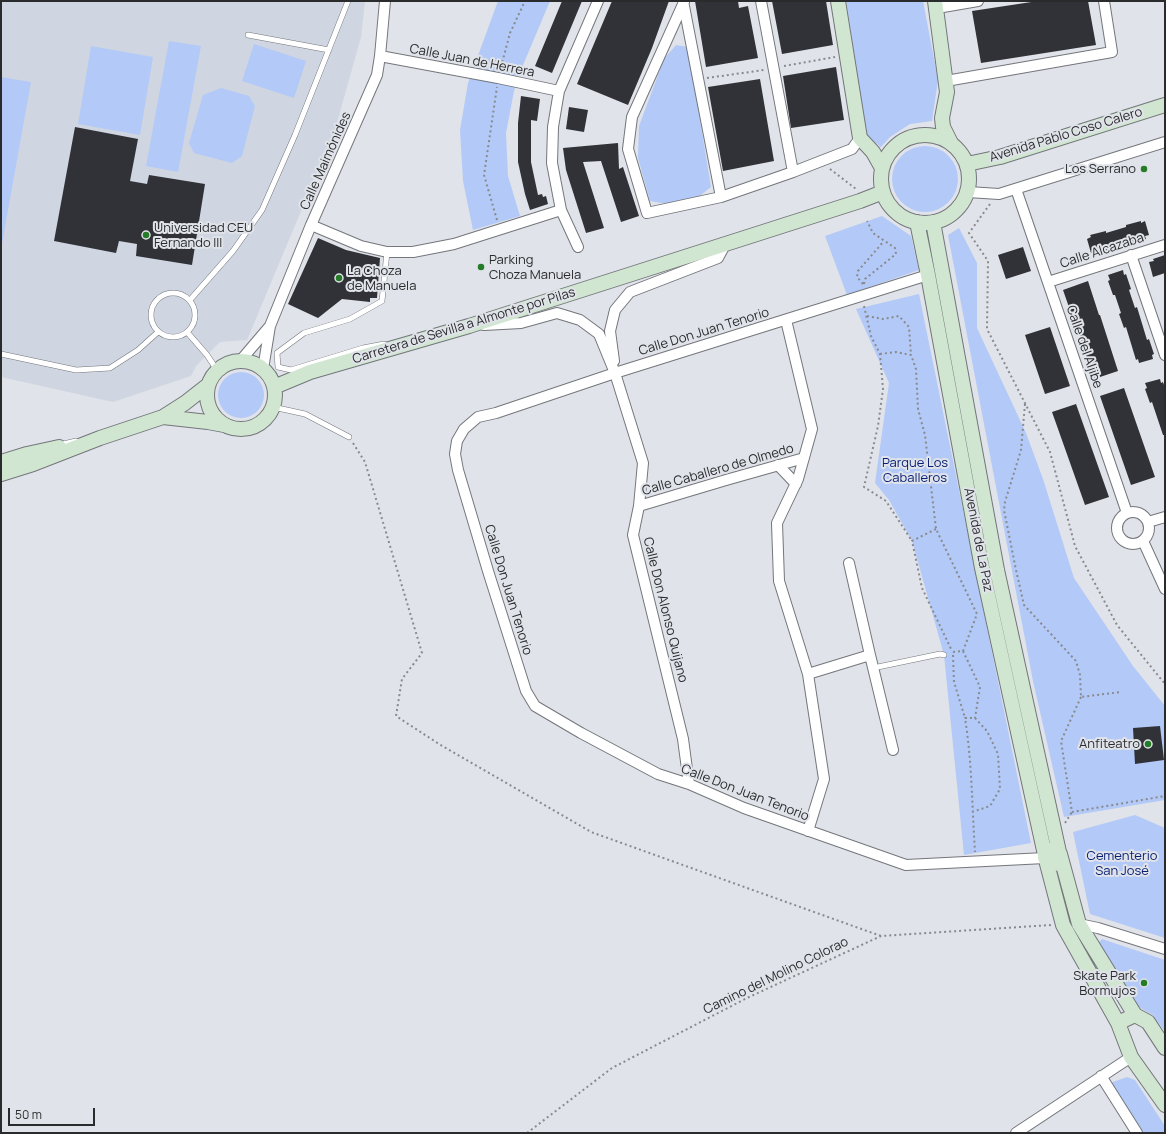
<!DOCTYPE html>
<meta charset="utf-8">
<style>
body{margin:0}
#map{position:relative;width:1166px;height:1134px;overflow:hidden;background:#e0e3e9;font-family:Manrope,sans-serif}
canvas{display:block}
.frame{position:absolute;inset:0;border:2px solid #292b2d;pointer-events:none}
.scale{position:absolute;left:8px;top:1108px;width:87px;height:18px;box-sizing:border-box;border:2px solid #292b2d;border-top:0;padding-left:5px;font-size:12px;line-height:14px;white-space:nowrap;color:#292b2d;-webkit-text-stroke:3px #e0e3e9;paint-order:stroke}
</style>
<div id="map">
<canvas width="1166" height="1134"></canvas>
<div class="frame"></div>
<div class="scale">50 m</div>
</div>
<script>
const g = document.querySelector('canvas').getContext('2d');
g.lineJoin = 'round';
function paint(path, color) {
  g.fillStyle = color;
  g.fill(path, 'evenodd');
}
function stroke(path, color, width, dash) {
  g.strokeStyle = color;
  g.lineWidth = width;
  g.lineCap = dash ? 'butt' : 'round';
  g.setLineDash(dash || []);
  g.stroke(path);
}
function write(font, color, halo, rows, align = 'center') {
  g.font = font + ' Manrope,sans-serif';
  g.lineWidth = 4;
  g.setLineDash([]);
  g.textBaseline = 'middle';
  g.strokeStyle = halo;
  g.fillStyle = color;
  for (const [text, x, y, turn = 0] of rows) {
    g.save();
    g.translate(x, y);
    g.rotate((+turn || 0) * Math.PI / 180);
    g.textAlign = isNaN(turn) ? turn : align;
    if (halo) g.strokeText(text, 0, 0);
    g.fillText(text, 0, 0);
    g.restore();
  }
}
paint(new Path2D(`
 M1 1H365L361 37 335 130 247 340 220 342 196 366 191 376 113 402 1 377Z`), '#cfd6e1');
paint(new Path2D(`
 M498 1H550L518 77 514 91 506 133 508 176 520 216 473 230 463 181 460 130 468 83Z
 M846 1H923L938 80 932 121 910 124 890 137 881 147 867 136Z
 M169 41 201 46 178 172 146 166Z
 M254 44 306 61 294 98 242 81Z
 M676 45 688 47 711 187 697 198 667 204 650 201 638 158 639 126 664 59Z
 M91 46 153 57 140 135 78 124Z
 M1 77 31 82 1 249Z
 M221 88 249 96 255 106 242 156 232 163 194 153 189 143 203 95Z
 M892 179a33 33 0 1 1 66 0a33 33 0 1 1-66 0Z
 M882 216 911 236 919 270 847 295 825 236Z
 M959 228 977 263V328L1026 433 1043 479 1074 578 1133 666 1165 706V800L1064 817 1033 681 948 235Z
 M919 294 1031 843 964 855 944 655 912 541 889 500 875 483 889 383 856 309Z
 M218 395a23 23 0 1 1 46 0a23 23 0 1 1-46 0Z
 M1135 815 1165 828V938L1090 914 1073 832Z
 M1102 939 1165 960V1032L1153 1015 1137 1006 1097 944Z
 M1127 1077 1135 1080 1165 1126V1133H1144L1110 1083Z`), '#b3c9f7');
paint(new Path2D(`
 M562 1H582L552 73 535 66Z
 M612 1H669L652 48 628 105 577 84Z
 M695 1H738L739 8 748 6 758 58 706 67Z
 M772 1H826L833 45 782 54Z
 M1038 1H1088L1096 45 981 63 972 11Z
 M836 67 844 120 791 128 783 76Z
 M760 79 774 161 723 171 708 87Z
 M521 96 540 99 537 121 531 120V162L538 195 542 194 543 197 546 196 548 204 530 210 525 194 518 162V123Z
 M569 107 588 110 584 132 566 129Z
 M75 127 138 139 130 181 147 184 149 175 205 184 192 265 136 256 137 244 119 241 116 253 54 241Z
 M618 143 619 169 623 167 639 216 621 222 601 161 583 162 604 228 586 233 566 170 563 148Z
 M1141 221V223L1145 221 1149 235 1145 236 1146 239 1132 243 1131 241 1110 247 1111 249 1097 254 1096 252 1091 253 1087 239 1091 237 1090 235 1106 231V233L1126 227V225Z
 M318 238 346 250 380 258 377 298H370V302L342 299 318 318 288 304Z
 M1023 247 1031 271 1006 279 998 255Z
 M1165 255V273L1153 277 1149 262 1154 261 1153 259Z
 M1123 270 1124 275 1126 274 1131 289 1129 290 1135 308 1137 307 1147 340 1149 339 1154 354 1152 355 1153 359 1139 363 1138 359 1136 360 1126 327 1124 328 1119 314 1121 313 1115 295H1113L1108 281 1110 280 1108 275Z
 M1088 281 1099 315H1100L1118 371 1094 379 1072 313H1071L1063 290Z
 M1050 327 1070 386 1045 394 1025 335Z
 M1160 379 1161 383 1163 382 1165 388V435H1163L1152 402 1150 403 1145 389 1147 388 1145 383Z
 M1124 388 1155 477 1131 485 1100 396Z
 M1076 404 1109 497 1085 505 1052 412Z
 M1160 726 1164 760 1135 764 1133 728Z`), '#303237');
const lane = new Path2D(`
 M248 35 329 50
 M151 315a22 22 0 1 1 44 0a22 22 0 1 1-44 0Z
 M190 300 233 251 262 210 295 135 348 1
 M187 332 207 355 217 370
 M384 344 363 348 291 370 278 367 277 353 304 333 350 319 382 301 387 252
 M1 354 76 370 110 368 138 350 158 332
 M273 407 305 414 349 437
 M59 445 76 441
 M873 668 940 654 944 655`);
const street = new Path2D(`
 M683 1 721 197
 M761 1 793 172
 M684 2 632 117 628 149 647 213 721 197 793 172 852 149 860 138
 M937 8 978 1
 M380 56 498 78 559 91
 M946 81 1112 52 1104 1
 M1016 189 1127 513
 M968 192 999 194 1165 142
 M311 225 361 246 387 252H413L454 244 561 210
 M578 247 561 210 552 163 553 127 559 91 598 1
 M1131 255 1165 355
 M928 275 615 373 496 413 478 417 464 429 457 441 455 454 458 470 488 571 526 691 535 706 581 733 658 774 689 784 744 808 906 865 1045 858
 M1048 282 1165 245
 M786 320 812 429 798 479 777 523 779 581 808 674 824 779 808 831
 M484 325 521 323 557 313 580 320 599 334 615 373 643 463 639 506 633 535 683 739 689 784
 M241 360 270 326
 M614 361 610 331 615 310 630 292 718 258 725 245
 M263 369 270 326 311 225 377 75 380 56 385 1
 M778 465 796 484
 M639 506 726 480 804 458
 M1117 528a16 16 0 1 1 32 0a16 16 0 1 1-32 0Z
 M1148 522 1165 517
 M1143 541 1165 589
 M870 655 893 750
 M808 674 870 655 849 563
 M1079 924 1098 928 1165 949
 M1101 1076 1137 1133
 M1016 1133 1131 1057`);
const secondary = new Path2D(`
 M838 1 860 138 873 152 882 168
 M935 1 947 92 942 118 943 127 951 143
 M881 179a44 44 0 1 1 88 0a44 44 0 1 1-88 0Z
 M967 164 1000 157 1165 105
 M917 222 928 275 982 568 1045 855
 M933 222 997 570 1059 852
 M207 395a34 34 0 1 1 68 0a34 34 0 1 1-68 0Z
 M274 387 310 372 469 326 860 201 883 192
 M163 417 208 422 224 425
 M1 462 27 454 59 447
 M1 474 33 464 100 438 163 417 185 403 208 385
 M1060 854 1059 861 1055 864H1050L1045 858C1046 849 1055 846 1060 854L1079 924 1135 1015
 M1046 860 1063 925 1118 1023
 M1165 1048 1148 1022 1135 1015 1118 1023 1131 1057 1165 1105`);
stroke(lane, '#73767b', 6);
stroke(street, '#73767b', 12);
stroke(secondary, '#73767b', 16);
stroke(new Path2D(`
 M784 66 835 57
 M501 67 510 33 525 1
 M707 78 764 70
 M830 169 856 189
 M990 204 969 233 988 261 987 329 1050 452 1075 546 1117 625 1165 684
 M497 220 484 175 497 87
 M863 284 857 277 858 271 884 241
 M864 284 865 279 896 254 895 248 873 233 867 221
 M864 306 871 336 880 354 883 389 878 426 864 487 886 501 912 541
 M867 316 883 319 899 316 909 327 911 355
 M880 354 896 352 911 355 916 369 918 409 925 435 936 529 977 614 963 651
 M1025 404 1021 450 1005 502 1004 510 1016 570 1024 605 1076 661 1080 675 1081 697 1121 692
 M353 443 365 462 422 653 402 679 396 716 439 744 591 832 881 936
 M936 529 912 541 922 588 952 651
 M953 652 963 651 980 687 975 718
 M953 655 954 682 965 718
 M1081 697 1061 741 1072 812 1165 796
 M972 812 990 806 1000 789 998 754 987 731 975 718H965C972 762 972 807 975 852
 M1065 823 1072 812
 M527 1133 612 1068 747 998 881 936 1051 925`), '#888a8e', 2, [2, 3]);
stroke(lane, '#fff', 5);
stroke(street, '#fff', 10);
stroke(secondary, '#d1e6d1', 14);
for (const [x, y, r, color] of [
 [1144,169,4,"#257b27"],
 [146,235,4,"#257b27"],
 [481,267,4,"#257b27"],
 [339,278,4,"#257b27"],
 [1148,744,4,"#257b27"],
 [1144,983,4,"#257b27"]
]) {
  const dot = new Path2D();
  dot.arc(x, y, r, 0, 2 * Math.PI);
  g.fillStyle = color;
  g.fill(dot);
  stroke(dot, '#e0e3e9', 1.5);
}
write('13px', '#292b2d', '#e0e3e9', [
 ["Calle Juan de Herrera",472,61,11],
 ["Avenida Pablo Coso Calero",1066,135,-17],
 ["Calle Maimónides",326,161,-66],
 ["Calle Alcazaba",1102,251,-18],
 ["Carretera de Sevilla a Almonte por Pilas",464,326,-17],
 ["Calle Don Juan Tenorio",704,332,-17],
 ["Calle del Aljibe",1084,347,71],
 ["Calle Caballero de Olmedo",718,470,-16],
 ["Avenida de La Paz",978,540,79],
 ["Calle Don Juan Tenorio",508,590,73],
 ["Calle Don Alonso Quijano",665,610,76],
 ["Calle Don Juan Tenorio",745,793,21],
 ["Camino del Molino Colorao",776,976,-26]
]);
write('13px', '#292b2d', '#e0e3e9', [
 ["Los Serrano",1136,169],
 ["Universidad CEU",154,228,"left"],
 ["Fernando III",154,243,"left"],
 ["Parking",489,260,"left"],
 ["Choza Manuela",489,275,"left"],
 ["La Choza",347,271,"left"],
 ["de Manuela",347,286,"left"],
 ["Anfiteatro",1140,744],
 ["Skate Park",1136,976],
 ["Bormujos",1136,991]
], 'right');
write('13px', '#061e75', '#e0e3e9', [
 ["Parque Los",915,463],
 ["Caballeros",915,478],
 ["Cementerio",1122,856],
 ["San José",1122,871]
]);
</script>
